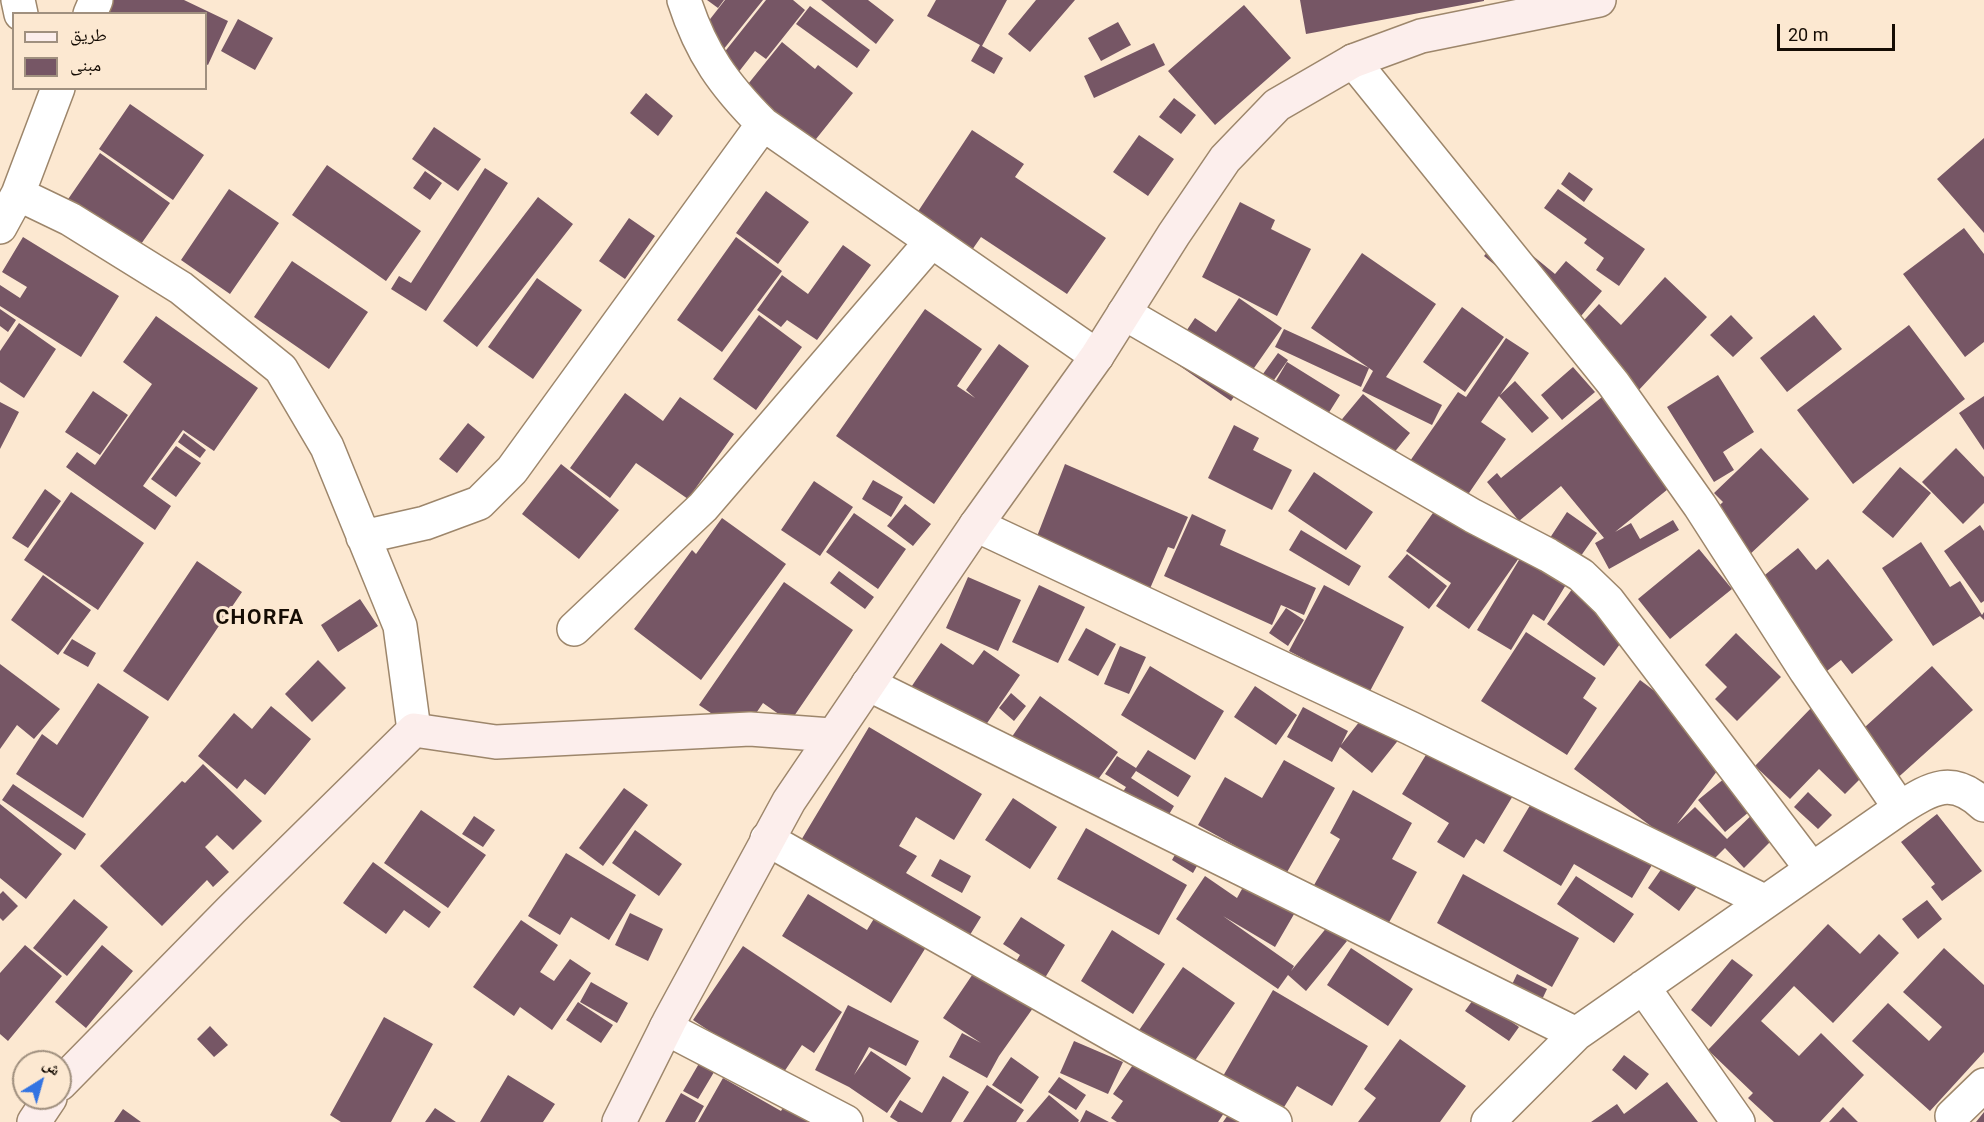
<!DOCTYPE html>
<meta charset="utf-8">
<style>
body{margin:0}
#map{position:relative;width:1984px;height:1122px;overflow:hidden;background:#fce8d1;font-family:Roboto,"Noto Naskh Arabic",sans-serif}
canvas{display:block}
.legend{position:absolute;left:12px;top:12px;width:195px;height:78px;box-sizing:border-box;background:#fce8d1;border:2px solid #a0907f;margin:0;padding:8px 10px;list-style:none;font-size:18px;color:#150c04}
.legend li{display:flex;align-items:center;gap:12px;height:30px}
.legend b{width:30px;border:2px solid #a0907f}
.north{position:absolute;left:12px;top:1050px;width:60px;height:60px;box-sizing:border-box;background:#fce8d1;border:2px solid #a0907f;border-radius:50%;rotate:37deg;font-size:16px;font-weight:700;line-height:24px;text-align:center;color:#150c04}
.north::after{content:'';display:block;margin:auto;width:21px;height:27px;background:#3374e2;clip-path:polygon(50% 0,100% 100%,50% 72%,0 100%)}
.scale{position:absolute;left:1777px;top:24px;width:118px;height:27px;box-sizing:border-box;border:3px solid #150c04;border-top:0;padding-left:8px;font-size:18px;line-height:21px;white-space:nowrap;color:#150c04;-webkit-text-stroke:4px #fce8d1;paint-order:stroke}
</style>
<div id="map">
<canvas width="1984" height="1122"></canvas>
<ul class="legend">
<li><b style="height:8px;background:#fceeec"></b>طريق</li>
<li><b style="height:16px;background:#765665"></b>مبنى</li>
</ul>
<div class="north">ش</div>
<div class="scale">20 m</div>
</div>
<script>
const g = document.querySelector('canvas').getContext('2d');
g.lineJoin = 'round';
function paint(path, color) {
  g.fillStyle = color;
  g.fill(path, 'evenodd');
}
function stroke(path, color, width, dash) {
  g.strokeStyle = color;
  g.lineWidth = width;
  g.lineCap = dash ? 'butt' : 'round';
  g.setLineDash(dash || []);
  g.stroke(path);
}
function write(font, color, halo, rows, align = 'center') {
  g.font = font + ' Roboto,sans-serif';
  g.lineWidth = 6;
  g.setLineDash([]);
  g.textBaseline = 'middle';
  g.strokeStyle = halo;
  g.fillStyle = color;
  for (const [text, x, y, turn = 0] of rows) {
    g.save();
    g.translate(x, y);
    g.rotate((+turn || 0) * Math.PI / 180);
    g.textAlign = isNaN(turn) ? turn : align;
    if (halo) g.strokeText(text, 0, 0);
    g.fillText(text, 0, 0);
    g.restore();
  }
}
paint(new Path2D(`
 M105 0H184L228 21 208 65 206 64V14H99Z
 M707 0H724L718 8Z
 M725 0H763L723 50 700 32Z
 M766 0H793L805 10 766 59 755 51 734 78 715 64Z
 M821 0H868L894 20 876 44Z
 M936 0H1007L982 46 1003 58 994 74 971 61 980 45 927 16Z
 M1036 0H1075L1030 52 1008 34Z
 M1300 0H1484V1L1306 34Z
 M1244 5 1291 58 1215 125 1168 71Z
 M810 6 870 50 857 68 796 24Z
 M238 19 273 38 255 70 221 51Z
 M1118 22 1131 45 1101 61 1088 38Z
 M782 42 815 69 818 65 853 93 808 149 740 94Z
 M1154 43 1165 65 1094 98 1084 76Z
 M646 93 673 116 658 136 630 113Z
 M1174 98 1196 115 1181 134 1159 117Z
 M130 104 204 155 173 200 99 149Z
 M434 127 481 159 458 191 412 159Z
 M972 130 1024 164 1015 177 1106 238 1067 294 981 237 972 250 917 213Z
 M1139 135 1174 159 1148 196 1113 172Z
 M1984 138V233L1937 179Z
 M100 153 170 203 134 254 64 205Z
 M327 165 421 231 386 281 292 215Z
 M485 168 508 183 426 311 391 289 399 276 411 283Z
 M425 171 442 183 430 200 413 188Z
 M1569 172 1593 189 1584 202 1561 184Z
 M229 189 279 223 230 294 181 260Z
 M1558 189 1645 249 1619 286 1596 270 1604 258 1584 243 1587 239 1544 208Z
 M766 191 809 222 778 264 736 233Z
 M538 197 573 224 477 347 443 321Z
 M1240 202 1275 220 1271 229 1311 249 1277 316 1202 277Z
 M629 218 655 236 625 279 599 261Z
 M1964 228 1984 254V342L1965 357 1903 274Z
 M1504 232 1555 274 1566 261 1602 291 1571 328 1484 256Z
 M23 237 119 296 81 357 0 306V285L20 298 27 287 2 272Z
 M736 237 782 271 722 352 677 320Z
 M843 245 871 265 817 340 787 320 781 327 757 310 782 275 808 294Z
 M1362 253 1436 304 1386 377 1442 405 1432 425 1362 391 1373 371 1369 368 1361 387 1275 347 1284 329 1369 368 1311 328Z
 M292 261 368 312 329 369 254 317Z
 M1665 277 1707 317 1637 392 1564 342 1599 304 1621 325Z
 M537 278 582 310 533 379 488 347Z
 M1239 298 1282 328 1231 401 1168 358 1195 318 1216 332Z
 M1462 307 1504 337 1465 392 1423 362Z
 M0 309 16 320 8 332 0 326Z
 M925 309 982 349 957 386 975 398 966 390 999 344 1029 366 934 504 836 436Z
 M759 315 802 347 756 410 713 379Z
 M1731 315 1753 338 1733 357 1710 335Z
 M1814 315 1842 349 1787 392 1760 358Z
 M156 316 258 388 214 451 183 430 143 486 171 506 155 530 66 467 77 452 95 465 152 384 123 362Z
 M19 323 56 349 24 398 0 382V351Z
 M1909 325 1965 399 1853 484 1797 410Z
 M1506 338 1529 353 1500 395 1515 381 1549 418 1532 433 1499 396 1481 422 1506 439 1456 512 1401 474 1458 392 1466 397Z
 M1278 353 1288 360 1260 400 1250 392Z
 M1287 362 1340 395 1313 438 1261 406Z
 M1573 367 1595 392 1562 420 1541 395Z
 M1718 375 1754 432 1723 452 1734 470 1714 482 1667 407Z
 M93 391 128 415 100 455 65 432Z
 M625 393 663 421 680 397 734 434 688 499 636 463 610 498 570 468Z
 M1363 394 1410 433 1375 476 1328 436Z
 M1984 396V450L1959 413Z
 M1602 397 1673 485 1615 532 1631 523 1640 539 1673 520 1679 530 1609 569 1595 543 1604 538 1561 486 1519 521 1487 482 1497 473 1501 478Z
 M0 402 19 412 0 449Z
 M468 423 485 437 457 473 439 459Z
 M1234 425 1259 438 1253 450 1292 470 1272 510 1208 478Z
 M184 433 206 450 200 458 178 442Z
 M176 446 201 463 176 497 151 479Z
 M1761 448 1809 499 1747 557 1708 516 1723 502 1714 493Z
 M1956 448 1984 477V503L1963 524 1922 482Z
 M561 464 619 510 579 559 522 514Z
 M1065 464 1188 517 1174 549 1168 547 1142 607 1029 557Z
 M1900 467 1931 493 1893 538 1862 512Z
 M1314 472 1373 512 1346 550 1288 511Z
 M873 480 903 497 891 517 862 499Z
 M814 481 853 507 820 556 781 530Z
 M45 489 61 501 28 548 12 538Z
 M71 492 144 543 98 610 24 560Z
 M1440 503 1519 558 1469 629 1436 606 1451 583 1406 551Z
 M905 504 931 524 913 546 887 526Z
 M1567 512 1597 533 1571 570 1542 550Z
 M854 513 906 549 878 589 826 552Z
 M1192 514 1226 530 1220 545 1316 588 1304 615 1281 605 1272 625 1164 576Z
 M722 518 786 564 701 680 634 629 692 550 696 554Z
 M1980 525 1984 531V601L1981 603 1944 551Z
 M1301 530 1361 566 1349 586 1289 550Z
 M1921 542 1950 587 1960 581 1982 615 1984 612V620L1980 616 1933 646 1882 568Z
 M1798 548 1816 570 1828 559 1893 640 1852 674 1841 660 1827 671 1755 583Z
 M1699 549 1732 589 1670 639 1638 599Z
 M1525 550 1570 578 1544 621 1533 614 1511 650 1477 630Z
 M1407 554 1447 586 1429 609 1388 577Z
 M197 561 242 592 168 701 123 671Z
 M839 571 874 597 865 609 830 583Z
 M43 575 91 610 58 655 11 620Z
 M968 577 1021 600 998 651 946 628Z
 M784 582 853 630 790 722 763 703 742 734 699 705Z
 M1039 585 1085 607 1058 663 1012 642Z
 M1324 585 1404 627 1369 693 1289 651Z
 M1575 585 1633 626 1604 666 1547 624Z
 M360 599 378 626 338 652 321 625Z
 M1286 608 1304 620 1288 646 1269 633Z
 M1086 628 1116 644 1098 676 1068 660Z
 M1526 632 1596 678 1583 698 1597 708 1567 755 1481 701Z
 M1736 633 1781 677 1737 721 1715 699 1727 687 1705 665Z
 M72 639 96 653 88 667 63 653Z
 M941 643 973 665 984 650 1020 675 968 751 899 705Z
 M1120 646 1146 657 1129 694 1104 684Z
 M318 660 346 688 312 722 285 694Z
 M0 664 60 709 34 739 17 725 0 749Z
 M1150 666 1224 711 1195 760 1121 715Z
 M1932 666 1973 710 1893 782 1854 737Z
 M1640 680 1733 750 1677 824 1695 807 1727 839 1762 805 1784 828 1744 868 1725 848 1703 870 1669 835 1667 838 1574 769Z
 M98 683 149 717 83 818 16 774 42 734 57 745Z
 M1255 686 1297 715 1276 745 1234 717Z
 M1011 693 1026 706 1014 721 999 708Z
 M1040 696 1118 752 1086 796 1009 741Z
 M271 706 311 739 265 795 245 779 237 789 198 756 234 713 252 729Z
 M1813 706 1874 765 1845 794 1819 769 1790 799 1755 766Z
 M1303 707 1348 731 1341 745 1371 707 1404 733 1372 773 1340 747 1332 762 1287 737Z
 M869 727 982 794 954 840 916 817 899 846 917 856 906 873 981 917 960 951 794 852Z
 M1432 745 1514 794 1484 844 1476 839 1464 858 1437 842 1449 823 1402 794Z
 M1148 750 1191 776 1178 797 1136 771 1131 778 1174 806 1153 841 1109 814 1126 787 1105 774 1117 756 1136 768Z
 M1284 760 1335 788 1286 874 1198 825 1225 777 1262 798Z
 M203 764 262 821 233 850 217 835 205 847 229 872 213 887 207 880 162 926 100 866 182 781 185 783Z
 M1736 769 1762 801 1725 832 1698 800Z
 M13 784 86 834 75 850 2 800Z
 M624 788 648 805 603 866 579 848Z
 M1353 790 1412 823 1392 859 1417 872 1382 935 1309 894 1340 839 1330 833Z
 M1808 792 1832 815 1818 829 1794 807Z
 M1535 797 1652 865 1632 898 1574 864 1561 886 1503 851Z
 M1013 798 1057 827 1030 869 985 840Z
 M0 804 62 854 26 899 0 878Z
 M421 810 486 855 448 908 384 863Z
 M1937 814 1982 871 1942 901 1931 887 1935 884 1901 842Z
 M474 816 495 830 483 847 462 834Z
 M1086 828 1187 885 1159 935 1057 879Z
 M635 830 682 864 659 896 612 863Z
 M1180 846 1201 859 1193 873 1172 860Z
 M566 853 636 895 609 940 571 917 560 935 528 916Z
 M940 859 971 876 962 893 931 876Z
 M1667 861 1699 884 1679 911 1648 888Z
 M373 862 441 912 429 928 404 910 386 934 343 903Z
 M1463 874 1579 938 1552 987 1437 923Z
 M1205 876 1237 898 1247 880 1297 909 1275 947 1223 916 1294 966 1291 971 1328 926 1347 941 1306 991 1288 975 1278 989 1176 919Z
 M1576 876 1634 914 1614 943 1557 904Z
 M3 891 18 906 3 921 0 918V894Z
 M808 894 867 930 878 912 928 944 891 1003 782 936Z
 M74 899 108 927 67 976 33 948Z
 M1927 900 1942 919 1918 939 1902 919Z
 M630 913 663 929 648 961 615 945Z
 M1021 917 1065 945 1040 986 1012 968 1020 955 1003 944Z
 M521 920 558 945 540 972 554 981 570 959 591 973 552 1030 520 1007 514 1016 473 987Z
 M1828 924 1860 954 1879 934 1899 953 1833 1023 1794 986 1761 1021 1799 1056 1821 1033 1864 1075 1820 1122H1774L1748 1098 1753 1093 1708 1050Z
 M1112 930 1165 964 1133 1014 1081 981Z
 M25 945 62 976 8 1041 0 1034V973Z
 M102 945 133 971 86 1028 55 1002Z
 M743 946 842 1012 814 1053 802 1045 780 1078 693 1020Z
 M1351 948 1413 989 1388 1026 1327 985Z
 M1944 948 1984 985V1052L1930 1111 1852 1041 1888 1003 1929 1041 1942 1027 1903 992Z
 M1732 959 1753 975 1711 1027 1691 1010Z
 M981 962 1038 1001 999 1056 987 1078 949 1057 962 1033 981 1043 943 1018Z
 M1183 967 1235 1003 1187 1072 1135 1036Z
 M1517 974 1547 989 1538 1008 1508 993Z
 M591 982 628 1003 617 1023 580 1002Z
 M1273 990 1368 1046 1332 1106 1297 1086 1278 1117 1219 1083Z
 M1475 997 1519 1027 1509 1041 1465 1011Z
 M578 1002 613 1025 601 1043 566 1020Z
 M848 1005 919 1041 906 1066 869 1047 854 1075 871 1051 911 1078 887 1113 849 1087 815 1070Z
 M384 1017 433 1044 391 1122H341L330 1115Z
 M210 1026 228 1045 214 1057 197 1039Z
 M1400 1039 1466 1086 1440 1122H1358L1376 1098 1364 1089Z
 M1074 1041 1123 1062 1108 1094 1060 1073Z
 M708 1048 723 1057 698 1099 683 1091Z
 M1141 1053 1226 1110 1218 1122H1117L1111 1118 1123 1101 1113 1094Z
 M1624 1055 1649 1074 1636 1090 1612 1070Z
 M1011 1057 1039 1077 1021 1104 992 1085Z
 M508 1075 555 1104 543 1122H480Z
 M943 1076 969 1092 951 1122H898L890 1117 900 1100 922 1113Z
 M1059 1077 1086 1095 1076 1110 1048 1092Z
 M723 1078 781 1111 789 1098 835 1122H698Z
 M1667 1082 1698 1122H1591L1617 1104 1624 1114Z
 M987 1085 1024 1110 1016 1122H963Z
 M681 1093 704 1106 695 1122H665Z
 M1049 1095 1079 1120 1078 1122H1026Z
 M1843 1107 1858 1122H1829Z
 M435 1108 456 1122H425Z
 M123 1109 141 1122H114Z
 M1086 1110 1109 1122H1080Z
 M1230 1112 1245 1122H1223Z
 M1984 1112V1122H1976Z`), '#765665');
const street = new Path2D(`
 M18 0 21 14
 M684 0C701 53 724 85 763 124L1097 356
 M90 14 96 0
 M1353 61 1613 383 1700 506 1806 671 1900 808
 M18 194 58 88
 M0 227 18 194 70 219 181 288 281 369 327 447 400 626 414 730
 M1124 313 1473 516 1548 555 1581 575 1608 601 1811 868
 M976 525 1410 728 1764 901
 M363 537 425 523 479 503 512 470 763 124
 M574 629 703 507 931 242
 M868 684 1576 1034
 M767 839 1136 1048 1275 1122
 M1643 987 1738 1122
 M666 1028 846 1122
 M1952 1116 1984 1085
 M1488 1122 1576 1034 1900 808C1932 788 1952 775 1984 805`);
const secondary = new Path2D(`
 M60 1084 231 910 414 730 496 742 750 729 831 735
 M34 1122 50 1098
 M619 1122 670 1020 789 801 976 525 1097 356 1174 234 1225 159 1277 105 1353 61 1421 36 1599 0`);
stroke(street, '#9d866b', 36);
stroke(secondary, '#9d866b', 36);
stroke(street, '#fff', 33);
stroke(secondary, '#fceeec', 33);
g.letterSpacing = '1.5px';
write('bold 21px', '#150c04', '#fce8d1', [
 ["CHORFA",260,619]
]);
g.letterSpacing = '0px';
</script>
